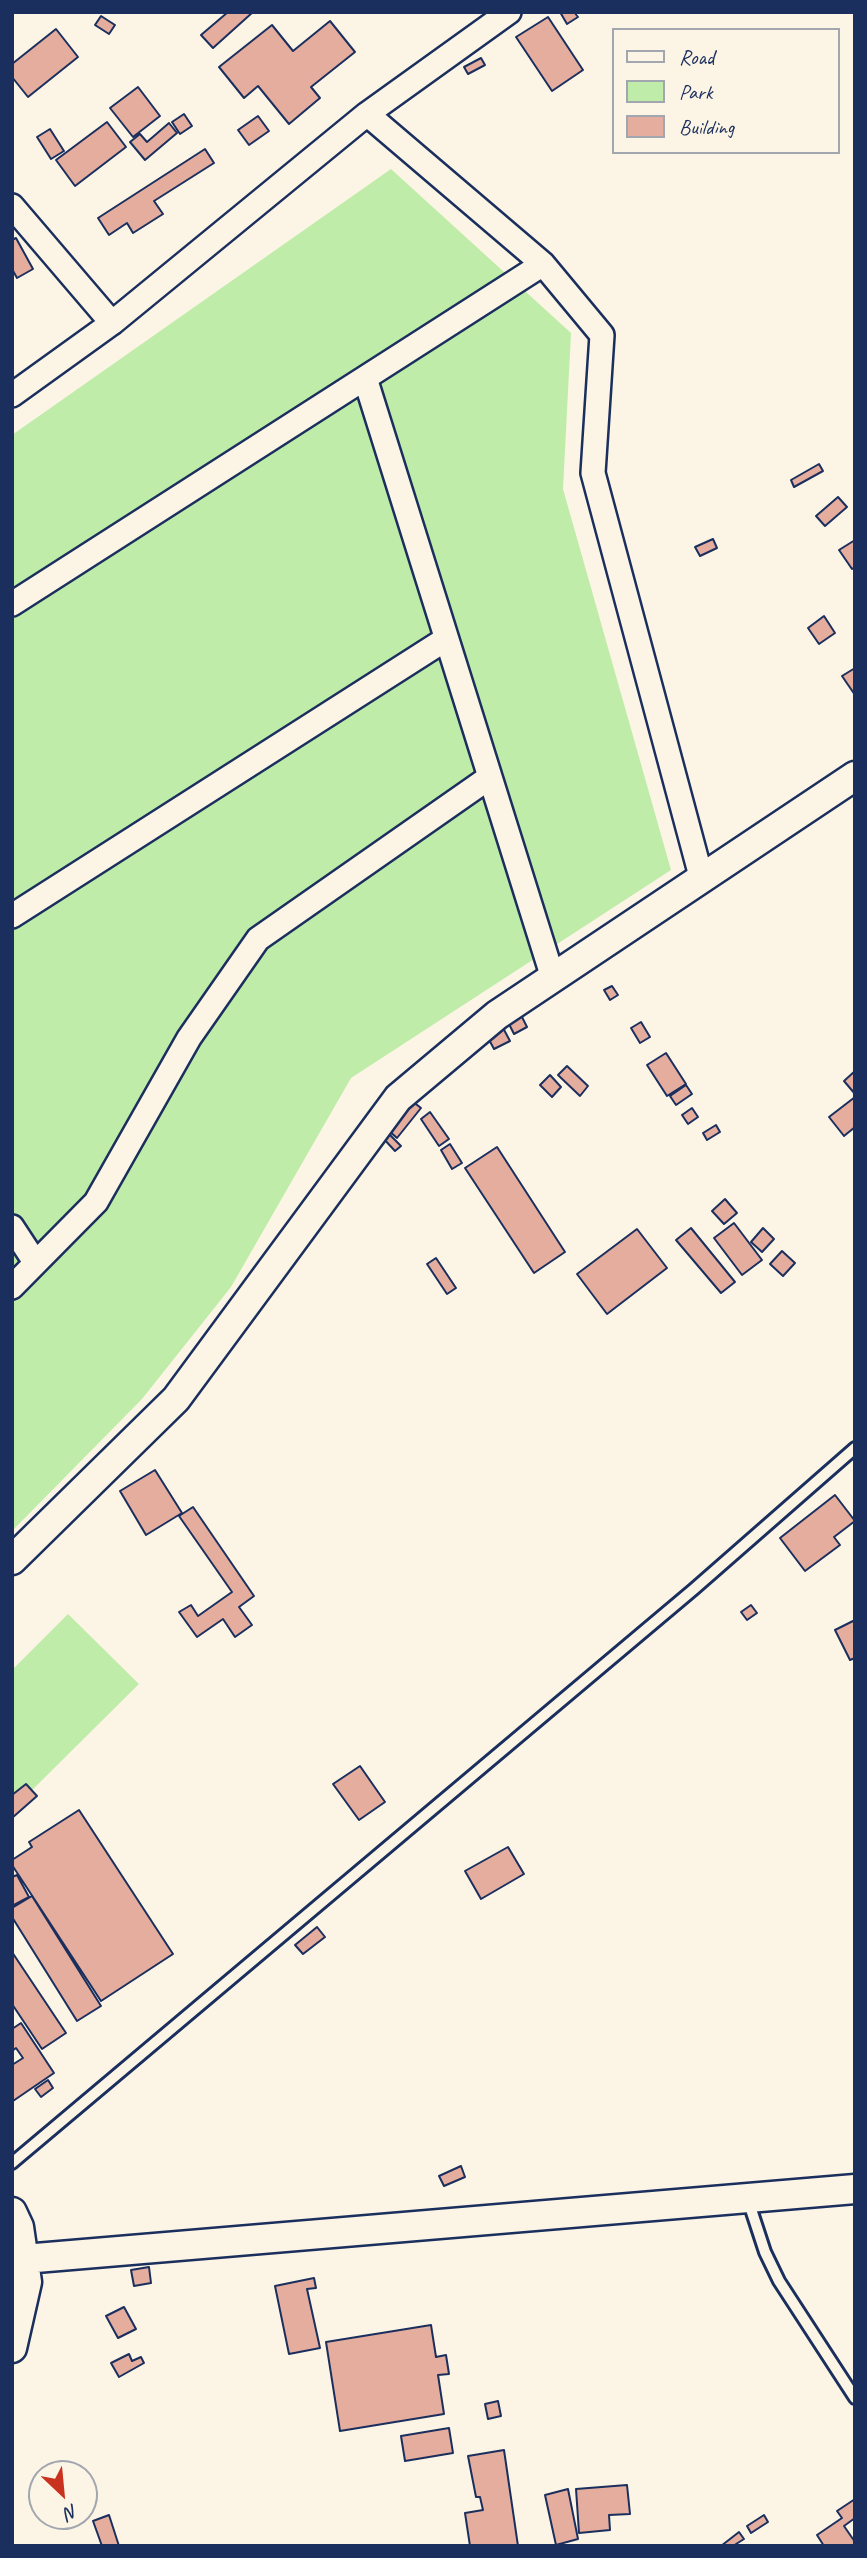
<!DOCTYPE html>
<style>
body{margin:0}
#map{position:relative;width:867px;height:2558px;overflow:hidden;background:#fcf5e5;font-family:Caveat,sans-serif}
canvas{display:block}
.frame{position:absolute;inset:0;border:14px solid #1b2f5e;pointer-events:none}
.legend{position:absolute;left:612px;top:28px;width:228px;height:126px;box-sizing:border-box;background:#fcf5e5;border:2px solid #a2a6af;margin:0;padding:9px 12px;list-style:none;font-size:21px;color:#1b2f5e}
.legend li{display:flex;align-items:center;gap:14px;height:35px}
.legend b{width:35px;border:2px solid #a2a6af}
.north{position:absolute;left:28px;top:2460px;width:70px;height:70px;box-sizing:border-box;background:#fcf5e5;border:2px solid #a2a6af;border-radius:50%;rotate:154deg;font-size:19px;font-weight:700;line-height:28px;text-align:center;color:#1b2f5e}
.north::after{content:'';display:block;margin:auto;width:24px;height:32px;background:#c8321e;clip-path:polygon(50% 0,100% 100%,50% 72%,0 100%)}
</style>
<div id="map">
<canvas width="867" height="2558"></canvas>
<div class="frame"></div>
<ul class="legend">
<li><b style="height:9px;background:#fcf5e5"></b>Road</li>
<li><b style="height:19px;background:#bfeca9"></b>Park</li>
<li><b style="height:19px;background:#e5ad9d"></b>Building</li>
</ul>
<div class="north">N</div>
</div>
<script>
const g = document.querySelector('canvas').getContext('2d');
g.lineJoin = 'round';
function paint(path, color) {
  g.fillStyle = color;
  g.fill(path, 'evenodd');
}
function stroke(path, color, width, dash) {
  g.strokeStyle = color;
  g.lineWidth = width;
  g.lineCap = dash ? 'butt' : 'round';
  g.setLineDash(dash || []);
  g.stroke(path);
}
paint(new Path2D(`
 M391 169 571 333 563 489 671 870 351 1078 231 1287 142 1399 12 1531V435Z
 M68 1614 139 1684 21 1801 12 1792V1670Z`), '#bfeca9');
const building = new Path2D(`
 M228 12H253L213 48 201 35Z
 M560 12H574L578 17 567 24Z
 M101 16 115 25 109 34 95 25Z
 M548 17 583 70 552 91 516 37Z
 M330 21 355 52 311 87 320 98 289 124 258 86 244 98 219 67 272 25 293 51Z
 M56 29 78 57 28 97 12 77V64Z
 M481 58 485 65 468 74 464 67Z
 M138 87 160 116 133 137 110 108Z
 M184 114 192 126 180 134 172 122Z
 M258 116 269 131 249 145 238 130Z
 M107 122 126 147 75 186 56 160Z
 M169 123 177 133 145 160 130 142 140 134 147 142Z
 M50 129 64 151 51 159 37 137Z
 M205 149 214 163 154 201 163 214 133 233 127 223 109 235 98 218Z
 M16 238 33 269 17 278 12 269V240Z
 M819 464 823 471 794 487 791 480Z
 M838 497 847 507 825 526 816 516Z
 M713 539 717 548 700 556 695 547Z
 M855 540V567L852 569 839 550Z
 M824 616 835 633 819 644 808 628Z
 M855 668V695L842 676Z
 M612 986 618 995 610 1000 604 990Z
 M519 1011 527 1027 514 1034 506 1018Z
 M641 1022 650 1037 640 1043 631 1028Z
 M502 1026 510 1041 494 1049 486 1034Z
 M666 1053 686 1084 667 1096 647 1065Z
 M567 1066 588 1086 580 1096 558 1075Z
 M855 1071V1094L844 1081Z
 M550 1075 561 1087 552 1097 540 1085Z
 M686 1085 692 1094 676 1105 670 1096Z
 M855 1097V1127L844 1136 829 1117Z
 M412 1101 421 1108 397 1138 388 1130Z
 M692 1108 698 1117 688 1124 682 1115Z
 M430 1112 449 1139 439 1146 421 1119Z
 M716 1125 720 1132 707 1140 703 1133Z
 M387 1132 401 1146 395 1151 382 1137Z
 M450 1144 462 1163 452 1169 441 1150Z
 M497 1147 565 1252 534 1273 465 1168Z
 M725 1199 737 1213 724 1224 712 1211Z
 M734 1223 762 1260 742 1275 714 1238Z
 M691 1228 735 1282 721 1293 676 1240Z
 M763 1228 774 1239 762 1252 751 1242Z
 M637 1229 667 1268 607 1314 577 1274Z
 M782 1251 795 1263 783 1276 770 1264Z
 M436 1258 456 1288 447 1294 427 1264Z
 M155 1470 182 1513 146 1535 120 1491Z
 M835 1495 855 1521 834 1537 840 1545 805 1571 780 1538Z
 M193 1507 254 1596 239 1607 252 1625 235 1637 223 1619 197 1637 179 1612 191 1605 198 1616 232 1592 179 1516Z
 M751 1605 757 1613 747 1620 741 1612Z
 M855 1620V1658L850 1660 835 1630Z
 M360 1766 385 1802 359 1820 333 1784Z
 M26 1784 37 1796 12 1818V1795Z
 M79 1810 173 1954 101 2001 12 1865V1860L32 1847 29 1842Z
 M508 1847 524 1874 481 1899 465 1871Z
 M17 1875 29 1897 12 1906V1877Z
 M32 1896 101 2006 77 2021 12 1917V1908Z
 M317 1927 325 1937 303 1954 295 1945Z
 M12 1952 66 2033 42 2049 12 2004Z
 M21 2023 54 2073 13 2101 12 2065 23 2058 16 2048 12 2051V2029Z
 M48 2080 53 2088 41 2097 35 2089Z
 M461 2166 465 2177 444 2186 439 2176Z
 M149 2267 151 2283 134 2286 131 2270Z
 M314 2278 316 2288 307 2289 320 2348 289 2354 275 2286Z
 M124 2307 136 2329 118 2338 106 2316Z
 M431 2325 436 2357 446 2355 449 2374 438 2375 444 2414 340 2431 326 2342Z
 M129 2354 132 2361 141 2357 144 2363 119 2377 111 2363Z
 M498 2401 501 2416 488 2419 485 2404Z
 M449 2428 453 2453 405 2461 401 2436Z
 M504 2450 518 2546H470L465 2513 483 2510 480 2497H476L468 2456Z
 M627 2485 630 2514 609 2515 610 2530 579 2533 576 2489Z
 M568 2489 578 2539 556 2545 545 2495Z
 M855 2499V2518L844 2526 855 2542V2546H824L817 2535 842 2518 837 2511Z
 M109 2515 119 2546H102L93 2521Z
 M764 2515 768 2522 751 2533 747 2526Z
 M739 2532 744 2539 733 2546H721Z`);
paint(building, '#e5ad9d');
stroke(building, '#1b2f5e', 2);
const service = new Path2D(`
 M12 2163 694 1589 855 1448
 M748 2200 765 2252 779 2281 855 2398`);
const minor = new Path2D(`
 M367 114 509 12
 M12 206 112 323
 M365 378 553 978
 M12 395 112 323 367 114 543 264 602 335 593 473 702 880
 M12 604 543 264
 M12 916 446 639
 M12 1227 35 1262
 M12 1287 96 1202 189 1038 258 939 490 777`);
const tertiary = new Path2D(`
 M12 1560 176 1399 398 1098 497 1015 855 776
 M12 2212 19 2227 27 2282 12 2348
 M12 2260 855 2189`);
stroke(service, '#1b2f5e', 16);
stroke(minor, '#1b2f5e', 28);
stroke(tertiary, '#1b2f5e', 33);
stroke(service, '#fcf5e5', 10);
stroke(minor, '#fcf5e5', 23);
stroke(tertiary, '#fcf5e5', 28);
</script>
